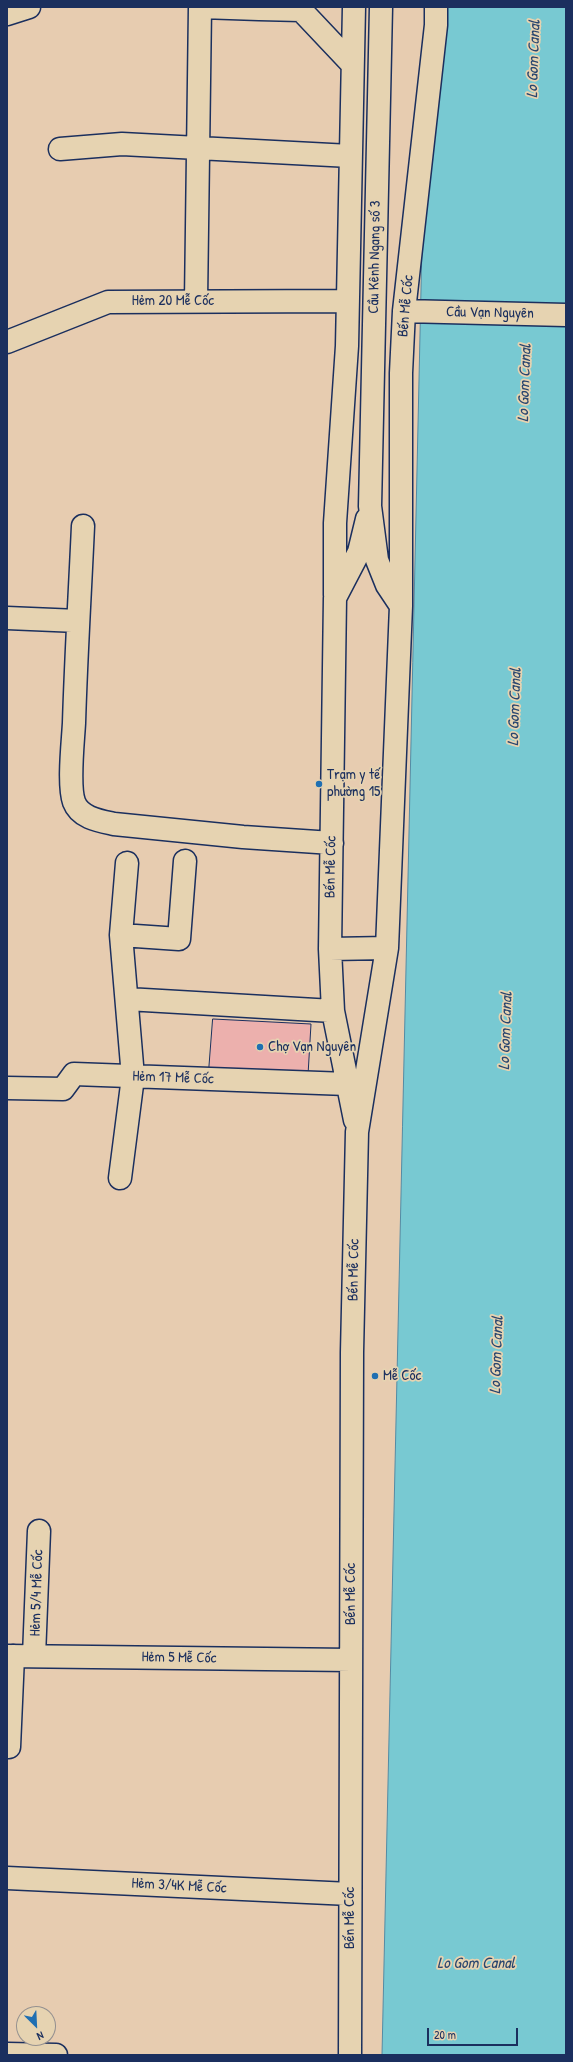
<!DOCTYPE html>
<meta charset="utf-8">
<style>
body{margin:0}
#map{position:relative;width:573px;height:2062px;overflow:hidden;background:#e7ccb0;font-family:"Patrick Hand",sans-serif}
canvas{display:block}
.frame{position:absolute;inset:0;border:8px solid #1b2f5e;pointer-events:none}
.north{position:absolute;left:16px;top:2006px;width:40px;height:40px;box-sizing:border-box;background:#e6d3b1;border:1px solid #959190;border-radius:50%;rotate:156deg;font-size:11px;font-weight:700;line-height:16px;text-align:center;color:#1b2f5e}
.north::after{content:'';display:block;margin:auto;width:14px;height:18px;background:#1f6fb2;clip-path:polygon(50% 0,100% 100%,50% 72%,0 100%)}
.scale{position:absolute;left:427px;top:2028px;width:91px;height:18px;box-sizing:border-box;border:2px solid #1b2f5e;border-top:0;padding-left:5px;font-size:12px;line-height:14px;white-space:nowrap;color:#1b2f5e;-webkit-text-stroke:3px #e6d3b1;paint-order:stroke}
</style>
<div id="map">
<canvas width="573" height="2062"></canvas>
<div class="frame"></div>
<div class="north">N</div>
<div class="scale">20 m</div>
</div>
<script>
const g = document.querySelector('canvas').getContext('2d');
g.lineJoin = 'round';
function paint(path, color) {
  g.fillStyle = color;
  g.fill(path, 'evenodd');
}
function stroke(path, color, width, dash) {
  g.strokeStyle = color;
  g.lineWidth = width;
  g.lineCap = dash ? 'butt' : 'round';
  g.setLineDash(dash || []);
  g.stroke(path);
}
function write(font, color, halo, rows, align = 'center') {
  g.font = font + ' "Patrick Hand",sans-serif';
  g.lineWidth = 3.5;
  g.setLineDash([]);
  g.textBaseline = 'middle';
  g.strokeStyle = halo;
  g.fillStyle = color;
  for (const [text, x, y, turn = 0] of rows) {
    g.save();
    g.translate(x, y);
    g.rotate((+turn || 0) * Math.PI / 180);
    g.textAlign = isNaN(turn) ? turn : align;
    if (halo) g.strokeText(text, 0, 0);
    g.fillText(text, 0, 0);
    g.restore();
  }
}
const water = new Path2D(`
 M437 7H566V2055H382L423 199Z`);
paint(water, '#78c9d2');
stroke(water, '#538ba4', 1);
const building = new Path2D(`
 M213 1019 311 1024 308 1075 209 1071Z`);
paint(building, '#ecb0ad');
stroke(building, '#1b2f5e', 1);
const minor = new Path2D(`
 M201 7 259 9V7
 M259 9 301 10 352 64
 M7 14 29 7
 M60 149 122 144 350 156
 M196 301 200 7
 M404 311 566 315
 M7 342 108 302 347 301
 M83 526C80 592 76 657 74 723 73 742 68 785 74 802 80 818 100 821 114 824L243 837 332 843
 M335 595V523L347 346 354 7
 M401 606V373L404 311 436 25V7
 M7 618 78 621
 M121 935 179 939 185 861
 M330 949 387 948
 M127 999 333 1011
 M7 1088 63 1089 74 1074 347 1084
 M355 1120 333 1011 330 949 335 598 359 552 367 519
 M120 1178 133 1077 121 935 127 863
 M7 1656 351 1660
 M34 1656 39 1531
 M7 1747H9L13 1656
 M7 1878 350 1894
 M7 2054 56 2055
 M350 2055 352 1352 357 1132 387 948 401 606 387 585 377 560 370 506 381 7`);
stroke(minor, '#1b2f5e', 25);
stroke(minor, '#e6d3b1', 22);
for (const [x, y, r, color] of [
 [319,784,4,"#1f6fb2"],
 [260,1047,4,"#1f6fb2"],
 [375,1376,4,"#1f6fb2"]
]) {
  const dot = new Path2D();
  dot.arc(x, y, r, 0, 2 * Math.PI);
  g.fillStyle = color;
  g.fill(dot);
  stroke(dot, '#e6d3b1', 1.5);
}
write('15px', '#1b2f5e', '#e6d3b1', [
 ["Cầu Kênh Ngang số 3",375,257,-89],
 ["Hẻm 20 Mễ Cốc",173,301],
 ["Bến Mễ Cốc",406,306,-85],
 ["Cầu Vạn Nguyên",490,313,1],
 ["Bến Mễ Cốc",331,867,-89],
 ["Hẻm 17 Mễ Cốc",173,1078,2],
 ["Bến Mễ Cốc",354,1270,-89],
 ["Hẻm 5/4 Mễ Cốc",37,1593,-88],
 ["Bến Mễ Cốc",351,1594,-90],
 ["Hẻm 5 Mễ Cốc",179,1658,1],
 ["Hẻm 3/4K Mễ Cốc",179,1886,3],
 ["Bến Mễ Cốc",350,1918,-90]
]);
write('15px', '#1b2f5e', '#e6d3b1', [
 ["Trạm y tế",327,775],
 ["phường 15",327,792],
 ["Chợ Vạn Nguyên",268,1047],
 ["Mễ Cốc",383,1376]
], 'left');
write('italic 16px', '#29466f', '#e6d3b1', [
 ["Lo Gom Canal",534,59,-88],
 ["Lo Gom Canal",525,383,-88],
 ["Lo Gom Canal",515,707,-88],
 ["Lo Gom Canal",506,1031,-88],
 ["Lo Gom Canal",497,1355,-88],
 ["Lo Gom Canal",476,1964]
]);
</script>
